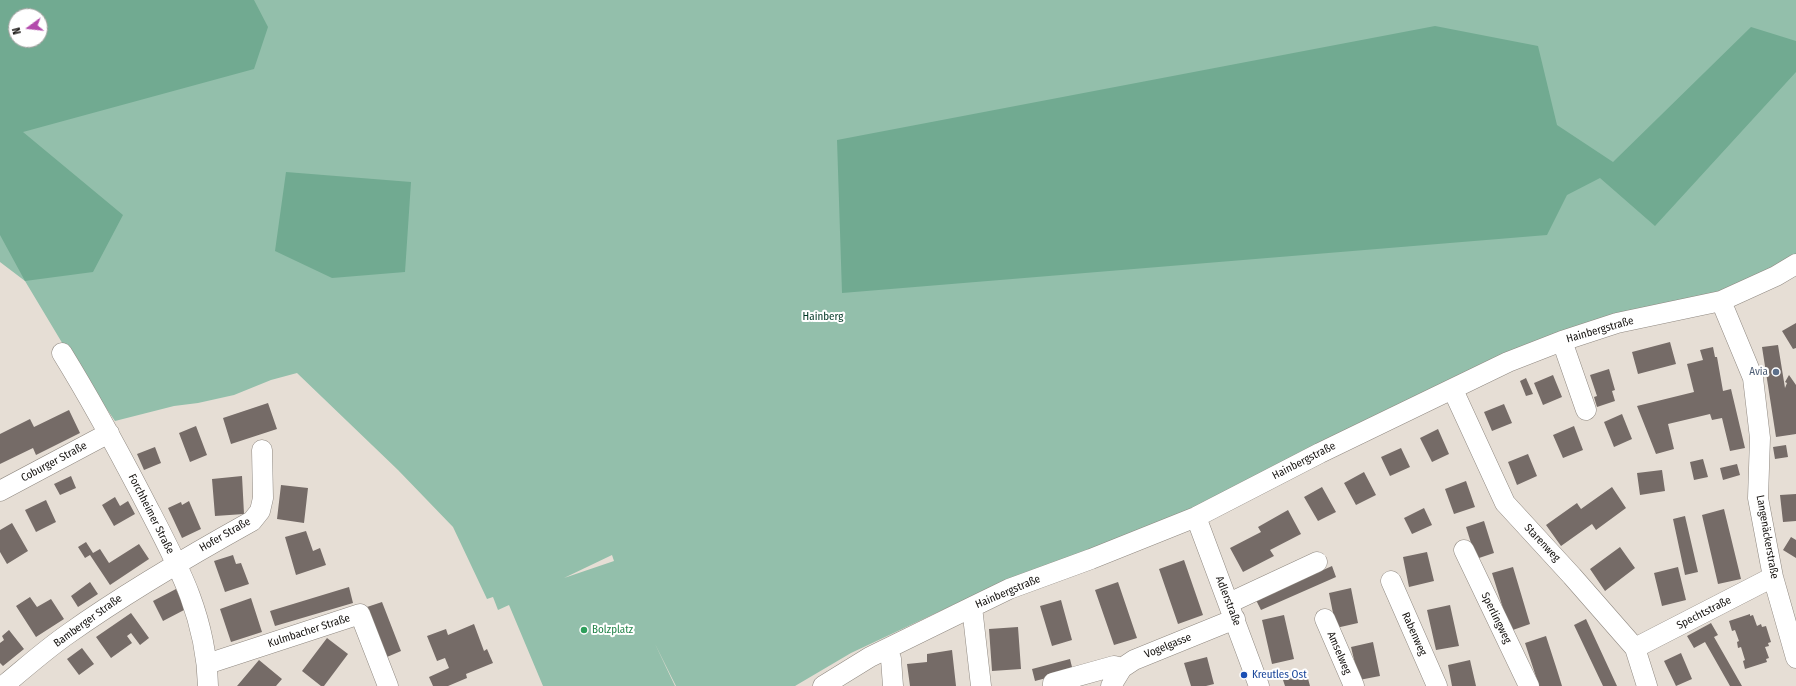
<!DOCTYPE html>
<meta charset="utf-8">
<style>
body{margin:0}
#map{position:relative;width:1796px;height:686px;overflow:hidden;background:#e6ded5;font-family:"Fira Sans Condensed",sans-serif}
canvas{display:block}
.north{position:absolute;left:8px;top:8px;width:40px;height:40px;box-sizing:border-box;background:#fff;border:1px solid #a2a19f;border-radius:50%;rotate:255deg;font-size:11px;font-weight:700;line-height:16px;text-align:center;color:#161310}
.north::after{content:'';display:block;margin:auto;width:14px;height:18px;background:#b34aac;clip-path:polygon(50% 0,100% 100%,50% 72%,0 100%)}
</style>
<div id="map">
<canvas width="1796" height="686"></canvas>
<div class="north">N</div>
</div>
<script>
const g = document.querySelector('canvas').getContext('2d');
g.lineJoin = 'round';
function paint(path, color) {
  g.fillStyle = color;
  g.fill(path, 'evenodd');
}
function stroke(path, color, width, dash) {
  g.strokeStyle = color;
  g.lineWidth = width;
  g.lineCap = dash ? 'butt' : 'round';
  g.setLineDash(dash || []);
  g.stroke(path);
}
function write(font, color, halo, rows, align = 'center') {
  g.font = font + ' "Fira Sans Condensed",sans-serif';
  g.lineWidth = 4;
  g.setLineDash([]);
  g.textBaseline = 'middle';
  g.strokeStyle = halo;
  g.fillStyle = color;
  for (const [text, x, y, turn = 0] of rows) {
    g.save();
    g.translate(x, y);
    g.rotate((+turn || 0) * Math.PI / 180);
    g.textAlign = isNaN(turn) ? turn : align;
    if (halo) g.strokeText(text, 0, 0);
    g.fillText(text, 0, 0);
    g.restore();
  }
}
paint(new Path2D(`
 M0 0H1796V259L1754 290 1609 322 1221 501 968 598 851 653 795 686H676L655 644 675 686H543L509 605 498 610 493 597 487 599 453 527 398 470 297 373 271 380 234 395 198 403 174 406 115 421 70 356 25 281 0 262ZM16 16H40V40H16ZM612 555 614 561 564 578Z`), '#93bfab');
paint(new Path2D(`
 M0 0H254L268 27 254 69 23 132 123 215 93 272 25 281 0 235ZM16 16H40V40H16Z
 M1435 26 1538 46 1557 125 1613 162 1751 27 1796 41V72L1655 226 1600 178 1567 195 1547 235 842 293 837 140Z
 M286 172 411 182 405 272 332 278 275 251Z`), '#71aa91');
paint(new Path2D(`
 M1796 323V348L1793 349 1782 331Z
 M1670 342 1676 364 1638 374 1632 352Z
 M1778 345 1785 388 1787 383 1785 382 1789 375 1796 385V434L1776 437 1762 347Z
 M1713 347 1715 357H1717L1723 391 1731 389 1745 448 1730 451 1722 418 1712 420 1710 414 1668 424 1674 449 1656 454 1637 406 1694 392 1687 364 1703 360 1700 350Z
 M1609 369 1615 390 1612 391 1615 401 1597 407 1594 397 1597 396 1590 375Z
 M1553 375 1562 397 1543 405 1534 383Z
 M1526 378 1533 394 1526 396 1520 381Z
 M268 403 277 429 231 444 223 418Z
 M1504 404 1512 423 1492 431 1484 412Z
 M69 410 80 433 36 455 33 448 0 464V434L30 419 34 427Z
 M1622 414 1632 439 1614 447 1604 422Z
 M196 426 207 455 190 462 179 433Z
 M1574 426 1583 450 1563 458 1553 435Z
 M1438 429 1449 454 1432 462 1420 438Z
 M1786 445 1788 457 1775 459 1773 447Z
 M155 447 161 463 144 470 137 454Z
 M1401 448 1410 467 1390 476 1381 457Z
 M1528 454 1537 476 1517 485 1508 462Z
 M1703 459 1708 477 1694 480 1690 462Z
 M1737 464 1740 475 1723 480 1720 468Z
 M1662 470 1665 491 1640 495 1637 473Z
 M1364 472 1376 495 1356 505 1344 483Z
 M71 476 76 488 60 495 54 484Z
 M242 476 244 514 215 516 212 479Z
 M1466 481 1475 507 1454 514 1445 489Z
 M281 485 308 488 304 523 277 519Z
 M1322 487 1336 512 1318 521 1304 497Z
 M1612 487 1626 508 1596 530 1592 524 1561 546 1546 525 1577 503 1581 509Z
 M1796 494V521L1783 522 1780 495Z
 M115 497 120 506 128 501 135 514 114 526 102 505Z
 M46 500 56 522 36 532 25 510Z
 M189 501 201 529 182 538 168 508 181 502 182 505Z
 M1424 508 1432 525 1412 534 1404 518Z
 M1724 509 1741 579 1718 584 1702 515Z
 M1288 510 1301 534 1270 550 1274 556 1243 572 1230 548 1261 532 1258 527Z
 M1685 516 1698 572 1685 575 1673 519Z
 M1484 521 1494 553 1476 559 1466 527Z
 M12 523 28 551 7 564 0 552V530Z
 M306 531 313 551 320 548 326 565 296 575 285 537Z
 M1791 537 1796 540V558L1783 550Z
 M86 542 93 553 100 549 109 563 139 544 149 559 110 585 90 555 85 558 78 547Z
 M1620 547 1635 568 1605 591 1590 569Z
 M1427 552 1434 581 1409 587 1403 557Z
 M233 555 236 564 241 563 249 584 225 592 214 561Z
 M1184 560 1203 615 1178 624 1159 569Z
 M1332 566 1336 577 1261 610 1256 600Z
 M1513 567 1530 624 1510 631 1492 573Z
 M1678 567 1686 600 1662 606 1654 573Z
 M90 582 98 594 78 607 71 596Z
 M1118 582 1137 638 1114 645 1095 590Z
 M349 587 353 603 275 626 270 611Z
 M1351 588 1358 623 1336 628 1329 593Z
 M176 589 186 609 163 621 153 601Z
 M30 597 37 607 51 599 64 619 36 637 16 606Z
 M251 598 262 632 231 642 220 609Z
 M1061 600 1072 640 1052 646 1040 606Z
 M382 602 401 651 387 657 367 607Z
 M1450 605 1459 646 1436 650 1427 610Z
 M131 613 149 638 140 645 131 633 127 636 132 643 111 658 96 637Z
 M1750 614V616L1753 615 1757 626 1761 624 1762 627 1766 626 1771 642 1768 643 1769 646 1765 647 1769 658 1766 659 1767 662 1745 669 1743 661 1745 660 1741 647 1738 648 1737 642 1739 641 1735 630 1732 631 1729 621Z
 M1284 615 1294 659 1272 664 1262 620Z
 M1586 619 1617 686H1603L1574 625Z
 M1711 623 1718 635 1714 637 1742 686H1730L1705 642 1694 648 1687 636Z
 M474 624 484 651 487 649 493 663 466 674 467 678 448 686H433L429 677 449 668 445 658 437 661 427 636 446 629 448 635Z
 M1018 627 1021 669 992 671 989 629Z
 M9 630 24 649 3 666 0 663V643L4 640 2 636Z
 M1546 636 1557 670 1562 686H1539L1525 643Z
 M327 638 348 654 324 686H321L302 671Z
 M1373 642 1380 676 1359 680 1351 647Z
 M82 648 94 664 79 675 67 659Z
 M952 650 956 686H910L907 664 927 662V654Z
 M1681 653 1692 679 1676 686 1664 661Z
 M1207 657 1214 684 1206 686H1191L1184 663Z
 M1070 659 1073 671 1035 681 1032 669Z
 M259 660 282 679 276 686H237Z
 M1470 660 1476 686H1452L1448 665Z
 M1307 675 1310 686H1285L1283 680Z`), '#756b67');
const minor = new Path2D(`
 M1721 301 1753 378 1760 438 1758 498 1773 577 1796 658
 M1562 341 1586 410
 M62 353C91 400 117 448 142 496 175 560 206 612 208 686
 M1453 390 1505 503 1572 576 1635 648 1647 686
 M0 491 109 433
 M1196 517 1259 686
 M1464 550 1529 686
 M1391 581 1437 686
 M1229 603 1317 562
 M972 607 981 686
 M1325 619 1354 686
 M1635 648 1773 577
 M887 649 891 659 893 686
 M207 664 360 614 388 686
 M3 686C24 669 45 650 68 634 127 592 189 556 252 521L260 511 263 498 262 450
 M823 686 870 657 972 607 1009 589 1091 559 1196 517 1320 453 1508 362 1562 341 1617 323 1721 301 1776 276 1796 264
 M1053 686V683L1114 666 1122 668
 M1111 686 1122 668 1134 660 1235 619`);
stroke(minor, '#8f8880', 21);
stroke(minor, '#fff', 20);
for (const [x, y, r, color] of [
 [1776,372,4,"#5c6f8a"],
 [584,630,4,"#2e9e5b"],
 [1244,675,4,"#1a4fb4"]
]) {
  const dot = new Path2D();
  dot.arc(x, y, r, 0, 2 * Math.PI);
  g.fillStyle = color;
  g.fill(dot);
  stroke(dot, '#fff', 1.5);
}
write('11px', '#013624', '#fff', [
 ["Hainberg",823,317]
]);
write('11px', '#161310', '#fff', [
 ["Hainbergstraße",1600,330,-16],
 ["Hainbergstraße",1304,461,-27],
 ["Coburger Straße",54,462,-28],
 ["Forchheimer Straße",151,514,63],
 ["Hofer Straße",225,535,-30],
 ["Langenäckerstraße",1767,537,80],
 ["Starenweg",1542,543,47],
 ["Hainbergstraße",1008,592,-23],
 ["Adlerstraße",1228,601,69],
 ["Spechtstraße",1704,613,-27],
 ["Sperlingweg",1496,618,64],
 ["Bamberger Straße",88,621,-36],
 ["Kulmbacher Straße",309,631,-18],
 ["Rabenweg",1414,634,66],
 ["Vogelgasse",1168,646,-22],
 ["Amselweg",1339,653,67]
]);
write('11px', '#4e5e75', '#fff', [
 ["Avia",1768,372]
], 'right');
write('11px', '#27864d', '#fff', [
 ["Bolzplatz",592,630]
], 'left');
write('11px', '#164399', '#fff', [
 ["Kreutles Ost",1252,675]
], 'left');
</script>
